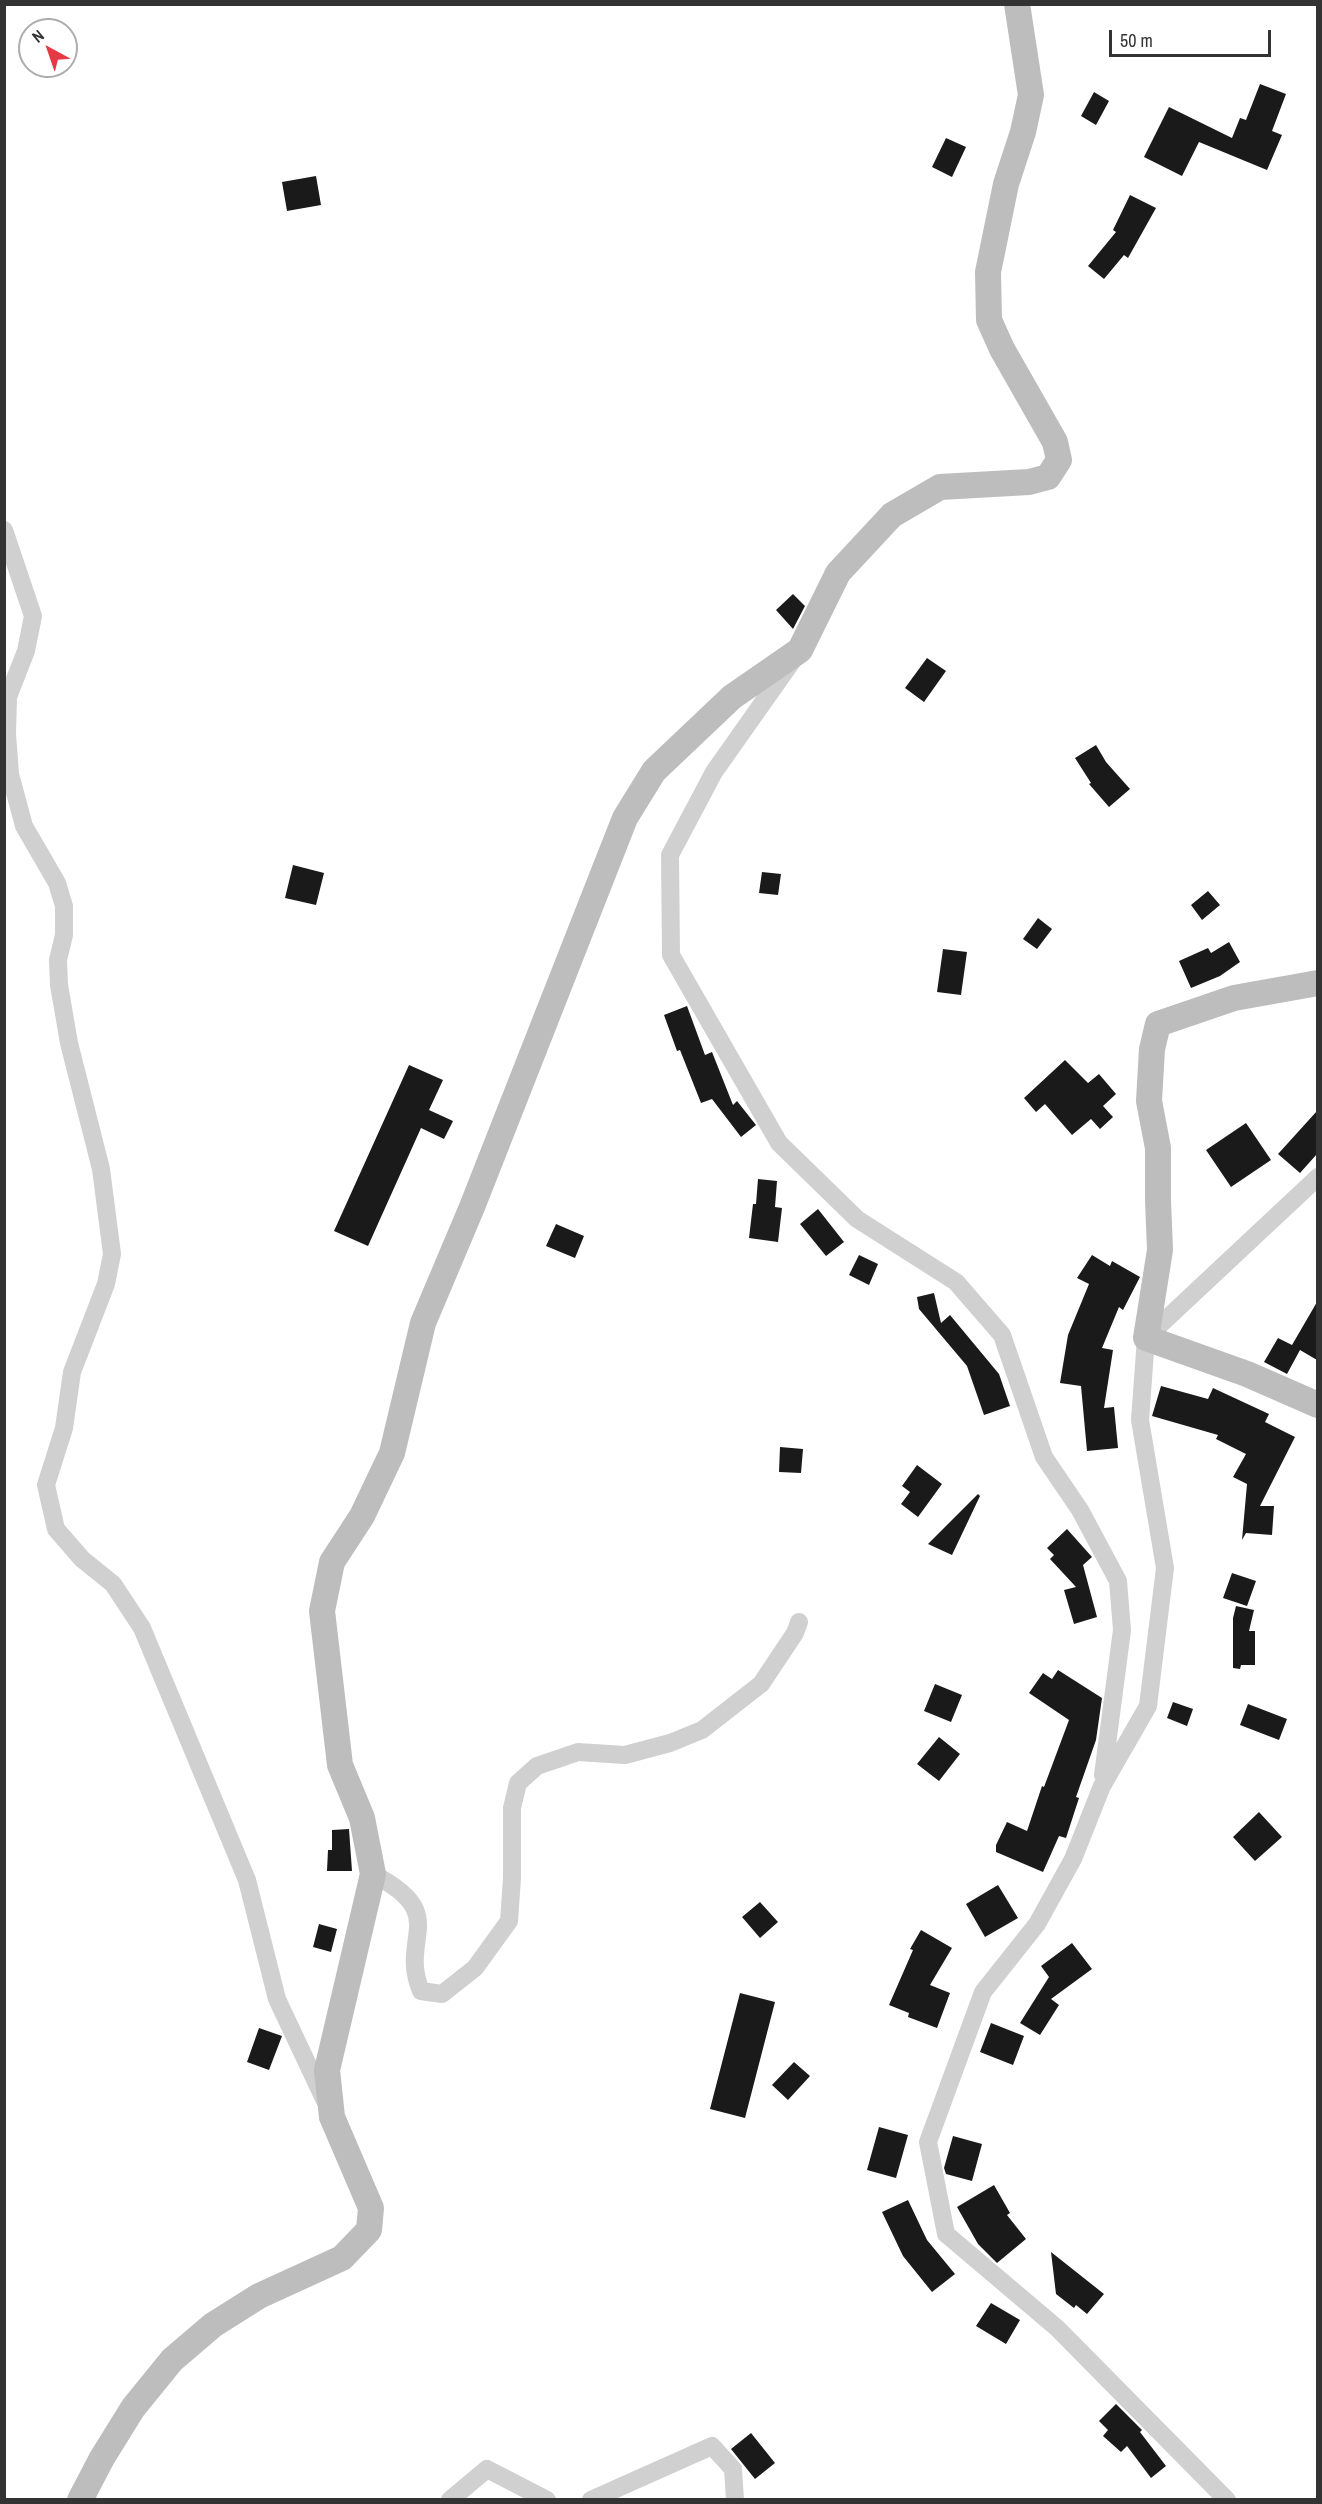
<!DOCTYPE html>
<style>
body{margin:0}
#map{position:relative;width:1322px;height:2504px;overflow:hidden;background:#fff;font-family:"Archivo Narrow",sans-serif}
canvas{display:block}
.frame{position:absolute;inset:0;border:6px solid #333;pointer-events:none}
.north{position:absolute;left:18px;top:18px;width:60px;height:60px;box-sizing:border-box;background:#fff;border:2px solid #adadad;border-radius:50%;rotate:320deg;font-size:16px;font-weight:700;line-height:24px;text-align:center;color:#333}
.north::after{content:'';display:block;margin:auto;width:21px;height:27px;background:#e63946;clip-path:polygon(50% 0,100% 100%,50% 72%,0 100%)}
.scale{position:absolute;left:1109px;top:30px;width:162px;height:27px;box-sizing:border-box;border:3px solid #333;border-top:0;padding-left:8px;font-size:18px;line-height:21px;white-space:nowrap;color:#333;-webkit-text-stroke:4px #fff;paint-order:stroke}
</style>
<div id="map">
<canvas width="1322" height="2504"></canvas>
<div class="frame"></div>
<div class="north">N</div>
<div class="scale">50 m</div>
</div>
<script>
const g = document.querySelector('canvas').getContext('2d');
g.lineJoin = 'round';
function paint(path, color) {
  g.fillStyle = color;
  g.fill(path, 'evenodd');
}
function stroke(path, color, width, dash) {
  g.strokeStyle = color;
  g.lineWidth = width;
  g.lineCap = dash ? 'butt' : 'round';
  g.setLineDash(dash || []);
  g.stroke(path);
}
paint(new Path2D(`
 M1260 84 1286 94 1272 131 1282 135 1267 170 1199 142 1182 176 1144 157 1169 107 1232 138 1240 118 1246 120Z
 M1094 92 1109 101 1096 125 1081 116Z
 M946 138 966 147 952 177 932 167Z
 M316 176 321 205 287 211 282 182Z
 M1130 195 1156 208 1128 258 1124 255 1104 279 1088 266 1116 232 1113 230Z
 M793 594 805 606 793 629 776 610Z
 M927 658 946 671 924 702 905 688Z
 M1096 745 1106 762 1130 789 1109 807 1089 784 1091 783 1075 758Z
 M293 865 324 873 316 905 285 898Z
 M762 872 781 874 778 895 759 893Z
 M1208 891 1220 905 1202 920 1191 905Z
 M1038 918 1052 929 1037 949 1023 939Z
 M1229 942 1240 962 1220 976 1191 988 1179 961 1208 948 1211 953Z
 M943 949 967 952 961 995 937 992Z
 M687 1006 705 1055 712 1052 733 1105 737 1101 756 1125 741 1137 712 1099 701 1103 680 1050 677 1051 664 1015Z
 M1065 1060 1088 1083 1099 1074 1116 1094 1103 1106 1113 1117 1100 1129 1091 1119 1072 1135 1045 1104 1036 1112 1024 1098Z
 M409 1065 443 1080 429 1110 453 1121 444 1139 421 1128 368 1246 334 1231Z
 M1317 1111V1154L1300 1173 1278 1154Z
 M1246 1123 1271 1160 1231 1187 1206 1150Z
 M758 1179 777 1181 775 1207 782 1208 778 1242 749 1238 753 1204H756Z
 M818 1209 844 1242 826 1256 800 1224Z
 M556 1224 584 1236 575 1258 546 1246Z
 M859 1255 878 1264 869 1285 849 1275Z
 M1092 1255 1110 1266 1112 1261 1140 1277 1123 1310 1119 1307 1102 1348 1113 1350 1104 1408 1114 1407 1118 1448 1087 1451 1081 1386 1060 1383 1068 1335 1089 1284 1077 1278Z
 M934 1293 941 1323 950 1315 999 1374 1010 1406 984 1415 967 1366 919 1309 917 1297Z
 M1317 1302V1360L1300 1350 1287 1374 1264 1362 1278 1338 1292 1345Z
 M1161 1386 1208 1399 1213 1388 1269 1414 1265 1422 1295 1437 1260 1506H1274L1272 1535 1246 1533 1242 1540 1247 1484 1233 1477 1246 1454 1216 1439 1218 1435 1152 1416Z
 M780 1447 803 1449 801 1473 779 1472Z
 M917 1465 942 1484 918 1517 901 1504 910 1492 902 1486Z
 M978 1494 980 1496 952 1555 928 1544Z
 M1067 1529 1092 1557 1083 1565 1097 1617 1074 1624 1064 1590 1076 1587 1050 1559 1054 1555 1047 1548Z
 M1232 1573 1256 1581 1247 1606 1223 1598Z
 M1236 1606 1254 1610 1249 1631H1255V1665H1241L1240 1669 1233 1668V1618Z
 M1058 1670 1102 1698 1096 1740 1076 1797 1079 1798 1066 1838 1059 1836 1043 1872 996 1852V1845L1007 1822 1027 1831 1042 1786 1044 1787 1069 1720 1029 1693 1043 1673 1052 1679Z
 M935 1684 962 1695 951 1722 924 1711Z
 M1173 1702 1193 1709 1187 1726 1167 1718Z
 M1248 1704 1287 1719 1279 1740 1240 1725Z
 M939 1737 960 1754 939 1781 917 1764Z
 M1259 1812 1282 1837 1255 1861 1233 1837Z
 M349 1829 352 1871H327L328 1850H332V1830Z
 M998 1885 1018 1918 985 1937 966 1904Z
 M760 1902 778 1922 760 1938 742 1917Z
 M319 1924 337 1929 331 1952 313 1947Z
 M921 1930 952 1948 930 1985 950 1993 937 2028 908 2017 909 2013 889 2005 913 1950 910 1949Z
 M1072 1943 1092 1969 1051 1999 1059 2005 1040 2035 1020 2023 1049 1977 1041 1966Z
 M740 1993 775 2002 745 2118 710 2109Z
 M991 2023 1024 2036 1013 2065 980 2052Z
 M259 2028 282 2036 269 2070 247 2062Z
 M794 2062 810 2076 788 2100 772 2085Z
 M879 2127 908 2135 896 2178 867 2170Z
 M953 2136 982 2144 972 2181 946 2174 944 2168Z
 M994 2185 1010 2213 1007 2215 1026 2239 997 2263 978 2244 957 2207Z
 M908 2200 927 2240 955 2274 932 2292 903 2256 882 2212Z
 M1051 2252 1104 2294 1087 2314 1076 2305 1074 2308 1056 2294Z
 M991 2303 1020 2320 1006 2344 976 2326Z
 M1116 2404 1142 2430 1140 2432 1166 2466 1151 2478 1127 2446 1121 2452 1103 2436 1108 2430 1099 2421Z
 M751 2433 775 2463 755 2479 731 2449Z`), '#1a1a1a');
stroke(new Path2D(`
 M4 530 33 616 26 651 8 697 7 734 10 774 24 826 57 883 64 906V935L58 960 59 985 69 1043 101 1169 112 1254 106 1284 72 1372 64 1428 46 1485 56 1529 82 1559 113 1584 142 1628 247 1880 277 1999 325 2101
 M793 660 714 772 670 855 671 955 779 1143 857 1219 956 1282 1002 1335 1044 1457 1080 1510 1118 1581 1122 1630 1103 1775
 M373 1874C452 1915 398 1937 421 1991L442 1994 475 1968 509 1921 512 1878V1808L518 1783 537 1766 578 1752 625 1755 670 1743 702 1730 761 1684 795 1633 799 1622
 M450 2500 487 2469 547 2500
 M591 2500 712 2446 733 2469 735 2500
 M1227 2500 1057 2328 946 2234 928 2142 983 1992 1037 1924 1073 1859 1102 1786 1148 1706 1165 1568 1140 1420 1146 1338 1318 1177`), '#d0d0d0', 18);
stroke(new Path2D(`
 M1318 983 1234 998 1158 1024 1152 1049 1149 1101 1158 1148V1200L1160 1250 1146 1338 1247 1374 1318 1405
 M80 2500 102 2458 133 2408 172 2360 213 2325 259 2296 342 2258 369 2230 371 2208 332 2117 327 2070 373 1874 362 1818 340 1765 322 1611 332 1562 362 1516 392 1453 423 1323 472 1207 625 818 654 771 732 697 800 650 838 573 892 515 940 487 1029 482 1048 477 1059 460 1055 442 1002 349 989 320 988 272 1006 184 1023 132 1031 95 1017 4`), '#bdbdbd', 26);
</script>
